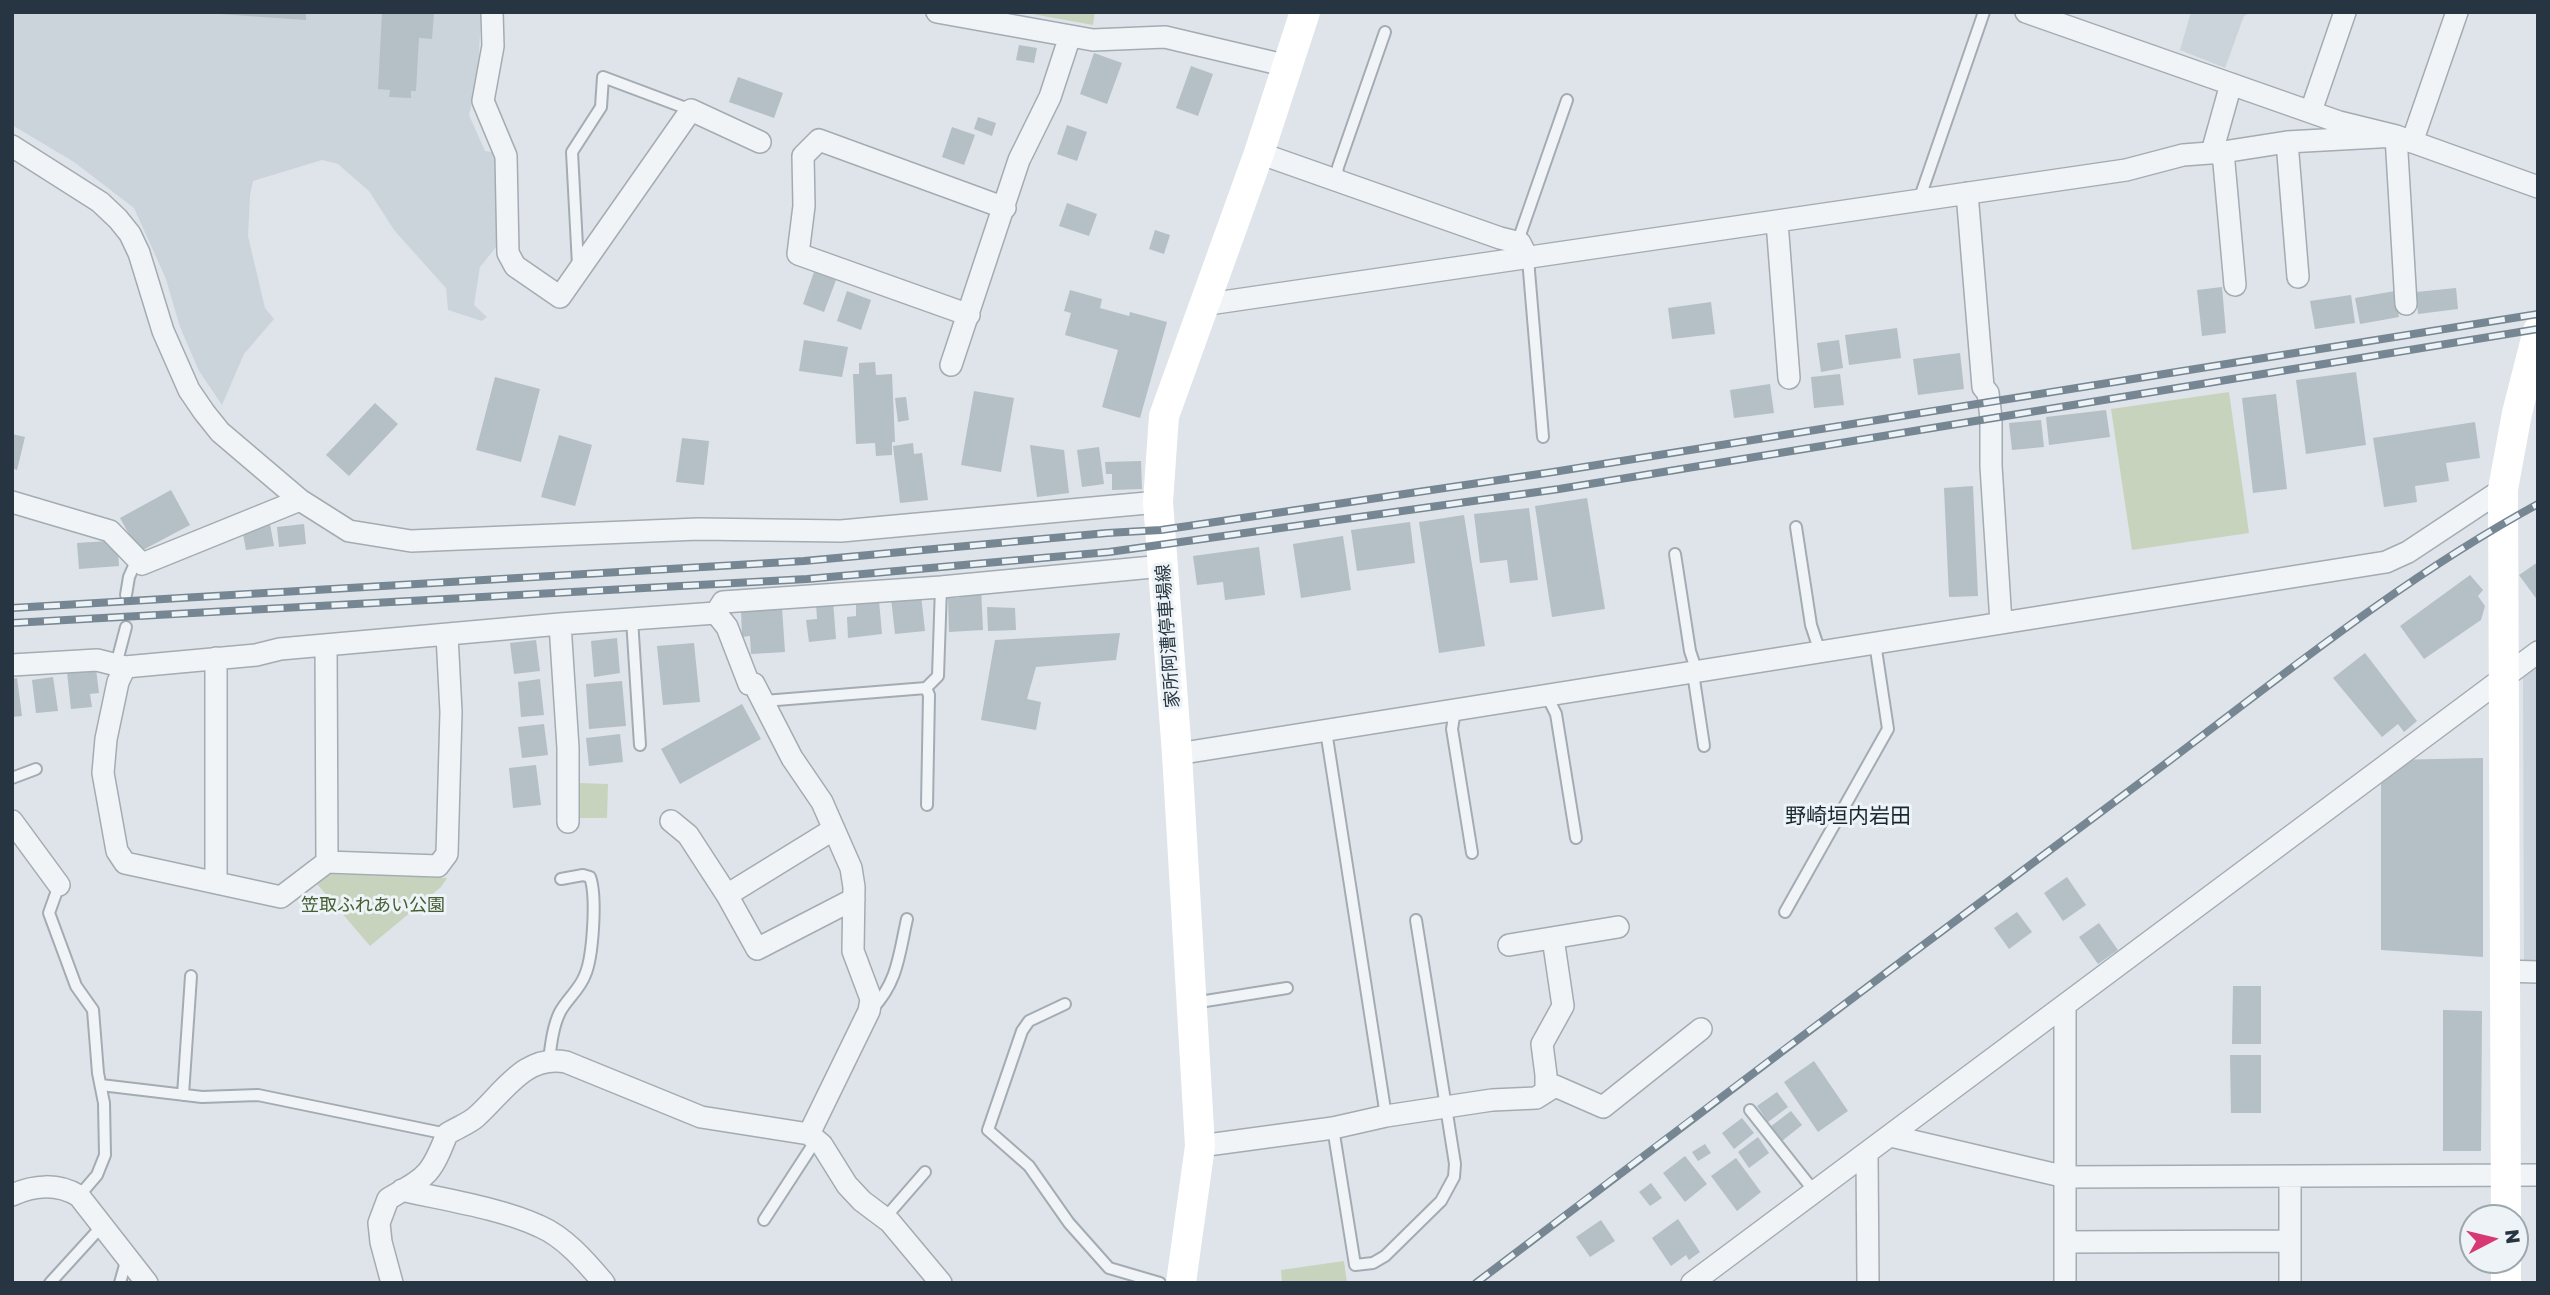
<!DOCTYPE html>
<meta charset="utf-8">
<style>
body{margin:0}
#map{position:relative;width:2550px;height:1295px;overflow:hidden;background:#dee4e9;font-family:"Golos Text",sans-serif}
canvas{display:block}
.frame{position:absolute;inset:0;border:14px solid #263541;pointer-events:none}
.north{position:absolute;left:2459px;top:1204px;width:70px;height:70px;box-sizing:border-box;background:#edf3f6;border:2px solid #9da7ae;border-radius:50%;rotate:83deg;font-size:19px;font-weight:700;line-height:28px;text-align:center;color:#263541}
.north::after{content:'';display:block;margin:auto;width:24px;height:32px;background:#d83973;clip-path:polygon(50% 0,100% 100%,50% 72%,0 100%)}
</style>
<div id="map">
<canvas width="2550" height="1295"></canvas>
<div class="frame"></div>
<div class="north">N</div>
</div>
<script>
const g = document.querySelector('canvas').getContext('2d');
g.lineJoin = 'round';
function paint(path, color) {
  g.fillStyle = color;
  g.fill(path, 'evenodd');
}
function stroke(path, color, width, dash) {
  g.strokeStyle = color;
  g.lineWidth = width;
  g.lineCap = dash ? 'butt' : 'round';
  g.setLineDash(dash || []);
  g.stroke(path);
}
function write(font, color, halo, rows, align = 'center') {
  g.font = font + ' "Golos Text","Noto Sans JP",sans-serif';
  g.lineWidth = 6;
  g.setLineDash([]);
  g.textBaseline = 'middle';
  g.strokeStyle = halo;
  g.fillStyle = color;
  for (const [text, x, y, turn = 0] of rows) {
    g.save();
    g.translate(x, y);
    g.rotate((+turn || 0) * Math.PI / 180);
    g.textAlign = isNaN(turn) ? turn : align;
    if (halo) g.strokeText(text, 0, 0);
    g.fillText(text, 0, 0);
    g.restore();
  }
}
paint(new Path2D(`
 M12 12H481L478 77 469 115 485 151 497 153V246L480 267 474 305 487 317 482 321 448 310 446 288 394 230 369 191 338 164 322 160 253 181 250 195 248 236 265 308 274 319 244 354 222 405 199 371 180 327 166 279 134 208 74 162 12 125Z
 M2191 12H2252L2244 16 2225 68 2180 50Z
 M2538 662V965H2524L2523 672Z`), '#ccd4db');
paint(new Path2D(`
 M1021 12H1095L1093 25Z
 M2229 392 2249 533 2132 550 2111 409Z
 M579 783 608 784 607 818H578Z
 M330 874 447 878 441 887 370 946 317 884Z
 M1344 1261 1347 1283H1282L1281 1270Z`), '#c8d3be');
paint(new Path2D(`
 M219 12H306V20L219 14Z
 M382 12 434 13 432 39 419 38 416 91H411V98L389 97 390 90 378 89Z
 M1019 45 1037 48 1034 63 1016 60Z
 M1094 53 1122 63 1107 104 1080 94Z
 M1191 66 1213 74 1198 116 1176 108Z
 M738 77 783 93 774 118 729 102Z
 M978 117 996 123 992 136 974 129Z
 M1067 125 1087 132 1077 161 1057 154Z
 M952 127 975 135 964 165 942 157Z
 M1067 203 1097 214 1089 236 1059 226Z
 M1155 230 1170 235 1164 254 1149 249Z
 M814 272 836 280 824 312 803 304Z
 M2222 287 2226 333 2202 336 2197 290Z
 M2456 288 2458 309 2418 314 2416 292Z
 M1070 290 1102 299 1100 308 1129 316 1130 312 1167 322 1140 418 1102 407 1118 350 1065 335 1071 313 1064 311Z
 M847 291 871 300 861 330 837 321Z
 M2395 291 2399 317 2360 324 2355 298Z
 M2351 295 2355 323 2315 329 2310 301Z
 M1711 302 1715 334 1672 339 1668 308Z
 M1897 328 1901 358 1849 365 1845 335Z
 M804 340 848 347 842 377 799 371Z
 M1839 340 1843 368 1821 372 1817 343Z
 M1960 353 1964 389 1918 395 1913 359Z
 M875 362 876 375 892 374 895 442H892V455L876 456 875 443 856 444 853 374H859V363Z
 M2356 372 2366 445 2306 454 2296 380Z
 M1840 374 1844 405 1814 408 1811 377Z
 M495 377 540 389 521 462 476 450Z
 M1770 384 1774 413 1734 418 1730 390Z
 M974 391 1014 398 1001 472 961 465Z
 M2276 394 2287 489 2253 493 2242 398Z
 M906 397 909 420 898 422 895 398Z
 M375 403 398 424 349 476 326 455Z
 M2106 410 2110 437 2049 445 2046 417Z
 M2041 420 2044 447 2012 450 2009 423Z
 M2475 422 2480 458 2446 463 2449 481 2415 486 2417 502 2384 507 2373 438Z
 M12 434 25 437 17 470 12 468Z
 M559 435 592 445 575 506 541 497Z
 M682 438 709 441 704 485 676 482Z
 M913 443 914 454 922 453 928 500 900 503 893 446Z
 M1030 445 1064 450 1069 493 1037 497Z
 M1099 447 1104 484 1082 487 1077 450Z
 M1141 461 1142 489 1112 490V474H1106L1105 462Z
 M1973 486 1978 596 1949 597 1944 488Z
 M171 490 190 525 139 552 120 518Z
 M1587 498 1605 609 1552 617 1535 506Z
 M1529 508 1538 580 1510 583 1507 560 1480 563 1474 514Z
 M1464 515 1485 646 1439 653 1419 522Z
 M1410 522 1415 563 1357 571 1351 530Z
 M270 524 274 546 246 550 243 534 248 527Z
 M304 524 306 544 279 547 277 527Z
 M1343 536 1351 590 1301 598 1293 544Z
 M108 541 118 552 119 566 79 569 77 543Z
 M1259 547 1265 595 1225 600 1223 582 1197 585 1193 556Z
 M2538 562V601L2519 575Z
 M2470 575 2483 590 2478 596 2485 606 2481 620 2424 659 2400 626Z
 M981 588 983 630 949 632 948 598H959L960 589Z
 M921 595 925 631 895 634 891 598Z
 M833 601 836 639 809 642 806 620 817 619 816 603Z
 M879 601 882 634 848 638 847 617 856 616V604Z
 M987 607 1015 608 1016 630 988 631Z
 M782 608 785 652 751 654 750 636 742 637 741 610Z
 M1120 633 1116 660 1036 667 1027 699 1041 702 1036 730 981 720 995 640Z
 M617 638 620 673 594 677 591 641Z
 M536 640 540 671 514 674 510 643Z
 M694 643 700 702 663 705 657 646Z
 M2365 653 2417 721 2404 732 2398 724 2382 737 2333 678Z
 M96 669 99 693 90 694 92 707 71 709 67 672Z
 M53 677 58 711 36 713 32 680Z
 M17 678 22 716 12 717V679Z
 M540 679 544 715 521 717 518 682Z
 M622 681 626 726 589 729 586 684Z
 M742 704 761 739 680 784 661 749Z
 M544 724 548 755 522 758 518 727Z
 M620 734 623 762 589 766 586 738Z
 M2483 758V957L2381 950V775L2392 760Z
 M536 765 541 805 513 808 509 768Z
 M2067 877 2086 905 2063 921 2044 893Z
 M2017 912 2032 932 2009 949 1994 928Z
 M2099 923 2118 950 2098 964 2079 937Z
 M2233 986H2261V1044H2232Z
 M2443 1010 2482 1011 2481 1151H2443Z
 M2230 1055H2261V1113H2231Z
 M1814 1061 1848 1111 1818 1132 1784 1082Z
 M1777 1092 1788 1107 1768 1122 1757 1106Z
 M1791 1111 1802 1125 1782 1141 1770 1127Z
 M1742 1118 1754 1133 1734 1149 1722 1133Z
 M1758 1137 1769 1153 1749 1168 1738 1152Z
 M1705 1144 1711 1153 1698 1161 1692 1152Z
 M1685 1156 1707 1184 1685 1202 1663 1173Z
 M1736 1158 1761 1192 1737 1211 1711 1176Z
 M1651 1183 1662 1198 1650 1206 1639 1192Z
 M1678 1219 1700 1252 1689 1260 1686 1255 1671 1266 1652 1238Z
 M1601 1220 1615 1241 1590 1257 1576 1237Z`), '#b5bfc6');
const lane = new Path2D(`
 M1336 180 1338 167 1385 32
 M1919 200 1984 12
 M1520 243 1521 232 1567 100
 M1528 259 1543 437
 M578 265 572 152 601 107 603 77 691 110
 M1796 527 1811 625 1820 652
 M1675 554 1690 651 1697 672
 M126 595 129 577 137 559
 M632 619 640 745
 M116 665 126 627
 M1693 673 1704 746
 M926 688 929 695 927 805
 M1547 696 1556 714 1576 838
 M764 701 926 688 938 676 941 587
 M1455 711 1452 729 1472 853
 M1326 731 1386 1116
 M12 778 36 769
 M59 885 49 913 76 986 93 1010 98 1073 104 1103 105 1155 97 1175 79 1196
 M1785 912 1888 729 1875 643
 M1193 1003 1287 988
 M1065 1004 1029 1021 1022 1031 988 1130 1029 1166 1069 1223 1109 1268 1160 1283
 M872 1009C898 982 899 954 907 919
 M549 1060C551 1044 553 1026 560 1012 567 999 580 989 585 975 593 957 597 896 590 877L583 875 561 879
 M101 1085 202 1097 258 1095 447 1134
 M183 1095 191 976
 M1750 1110 1814 1191
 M1333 1128 1355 1265 1373 1263 1385 1256 1441 1201 1454 1177 1455 1164 1446 1107 1416 920
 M885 1218 925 1172
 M764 1220 816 1140
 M50 1283 101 1227
 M120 1283 127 1258`);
const street = new Path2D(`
 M492 12 493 46 483 101 506 156 508 253 515 266 560 297 691 110 760 142
 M937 12 1093 40 1165 37 1288 66
 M2026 12 2339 122 2396 136 2538 187
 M2311 111 2345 12
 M2396 136 2406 304
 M2287 142 2298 277
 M2412 142 2457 12
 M12 146 100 202 118 219 130 234 139 253 163 331 189 390 204 412 220 432 300 500 349 531 411 541 698 529 841 531 1158 502
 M2212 152 2231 84
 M2223 152 2235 285
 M1259 153 1500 238 1520 243 1528 259
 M1967 193 1983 387 1988 393 1991 418V466L2001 623
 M1777 222 1789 378
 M1202 305 2126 170 2183 155 2223 152 2287 142 2396 136
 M969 315 798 254 804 206 803 156 819 140 1005 208
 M951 365 1019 160 1050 97 1070 36
 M12 502 110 531 142 564 300 500
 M716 613 723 602 941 587 1163 566
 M560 624 568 748V822
 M326 645 327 862
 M12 665 97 660 125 667 256 655 280 649 560 624 716 613 727 627 749 684H754L792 758 822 802 851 868 854 887 853 951 871 999 869 1011 809 1134
 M125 667 118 682 106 739 103 773 117 851 125 863 281 897 327 862 438 866 447 854 451 712 447 635
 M1177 754 2386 562 2408 552 2503 489
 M12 821 59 885
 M671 821 688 835 727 895
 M834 829 727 895 757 949 854 899
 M216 882V658
 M1509 945 1618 927
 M2503 971 2538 972
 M1546 1091V1075L1542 1044 1563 1006 1553 938
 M1891 1136 2066 1177 2538 1175
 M1200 1146 1333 1128 1386 1116 1492 1100 1536 1098 1555 1086 1603 1107 1701 1029
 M1867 1154 1868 1283
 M402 1190C445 1200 500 1208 539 1226 565 1237 586 1262 604 1283
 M12 1195C34 1185 58 1183 79 1196L147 1283
 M2065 1242 2290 1241
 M392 1283 381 1242 379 1223 388 1199C427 1176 430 1177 447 1134 456 1128 468 1124 476 1117 504 1092 525 1054 566 1062L701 1117 809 1134 822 1145 847 1185 862 1201 890 1222 941 1283
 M1692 1283 2538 652
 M2065 1283V1007
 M2290 1283V1177`);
stroke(lane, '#a3acb3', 14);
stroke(street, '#a3acb3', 24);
stroke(lane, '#f1f4f7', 10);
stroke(street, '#f1f4f7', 21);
stroke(new Path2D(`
 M2506 1218 2503 489 2517 413 2538 331
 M1181 1283 1200 1146 1177 754 1158 502 1164 416 1259 153 1305 12
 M2506 1283V1260`), '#fff', 30);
const rail = new Path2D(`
 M12 608 804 561 1107 533 1161 530 1553 472 2538 314
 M12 623 807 579 1109 552 1559 489 2538 329
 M1476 1283C1695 1116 1916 950 2137 785 2267 688 2395 582 2538 504`);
stroke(rail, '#768793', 8);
stroke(rail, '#edf3f6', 5, [16]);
write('18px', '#263541', '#edf3f6', [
 ["家所阿漕停車場線",1168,636,-94]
]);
write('18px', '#445d32', '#edf3f6', [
 ["笠取ふれあい公園",373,905]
]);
write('21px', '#182631', '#edf3f6', [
 ["野崎垣内岩田",1848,816]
]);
</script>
